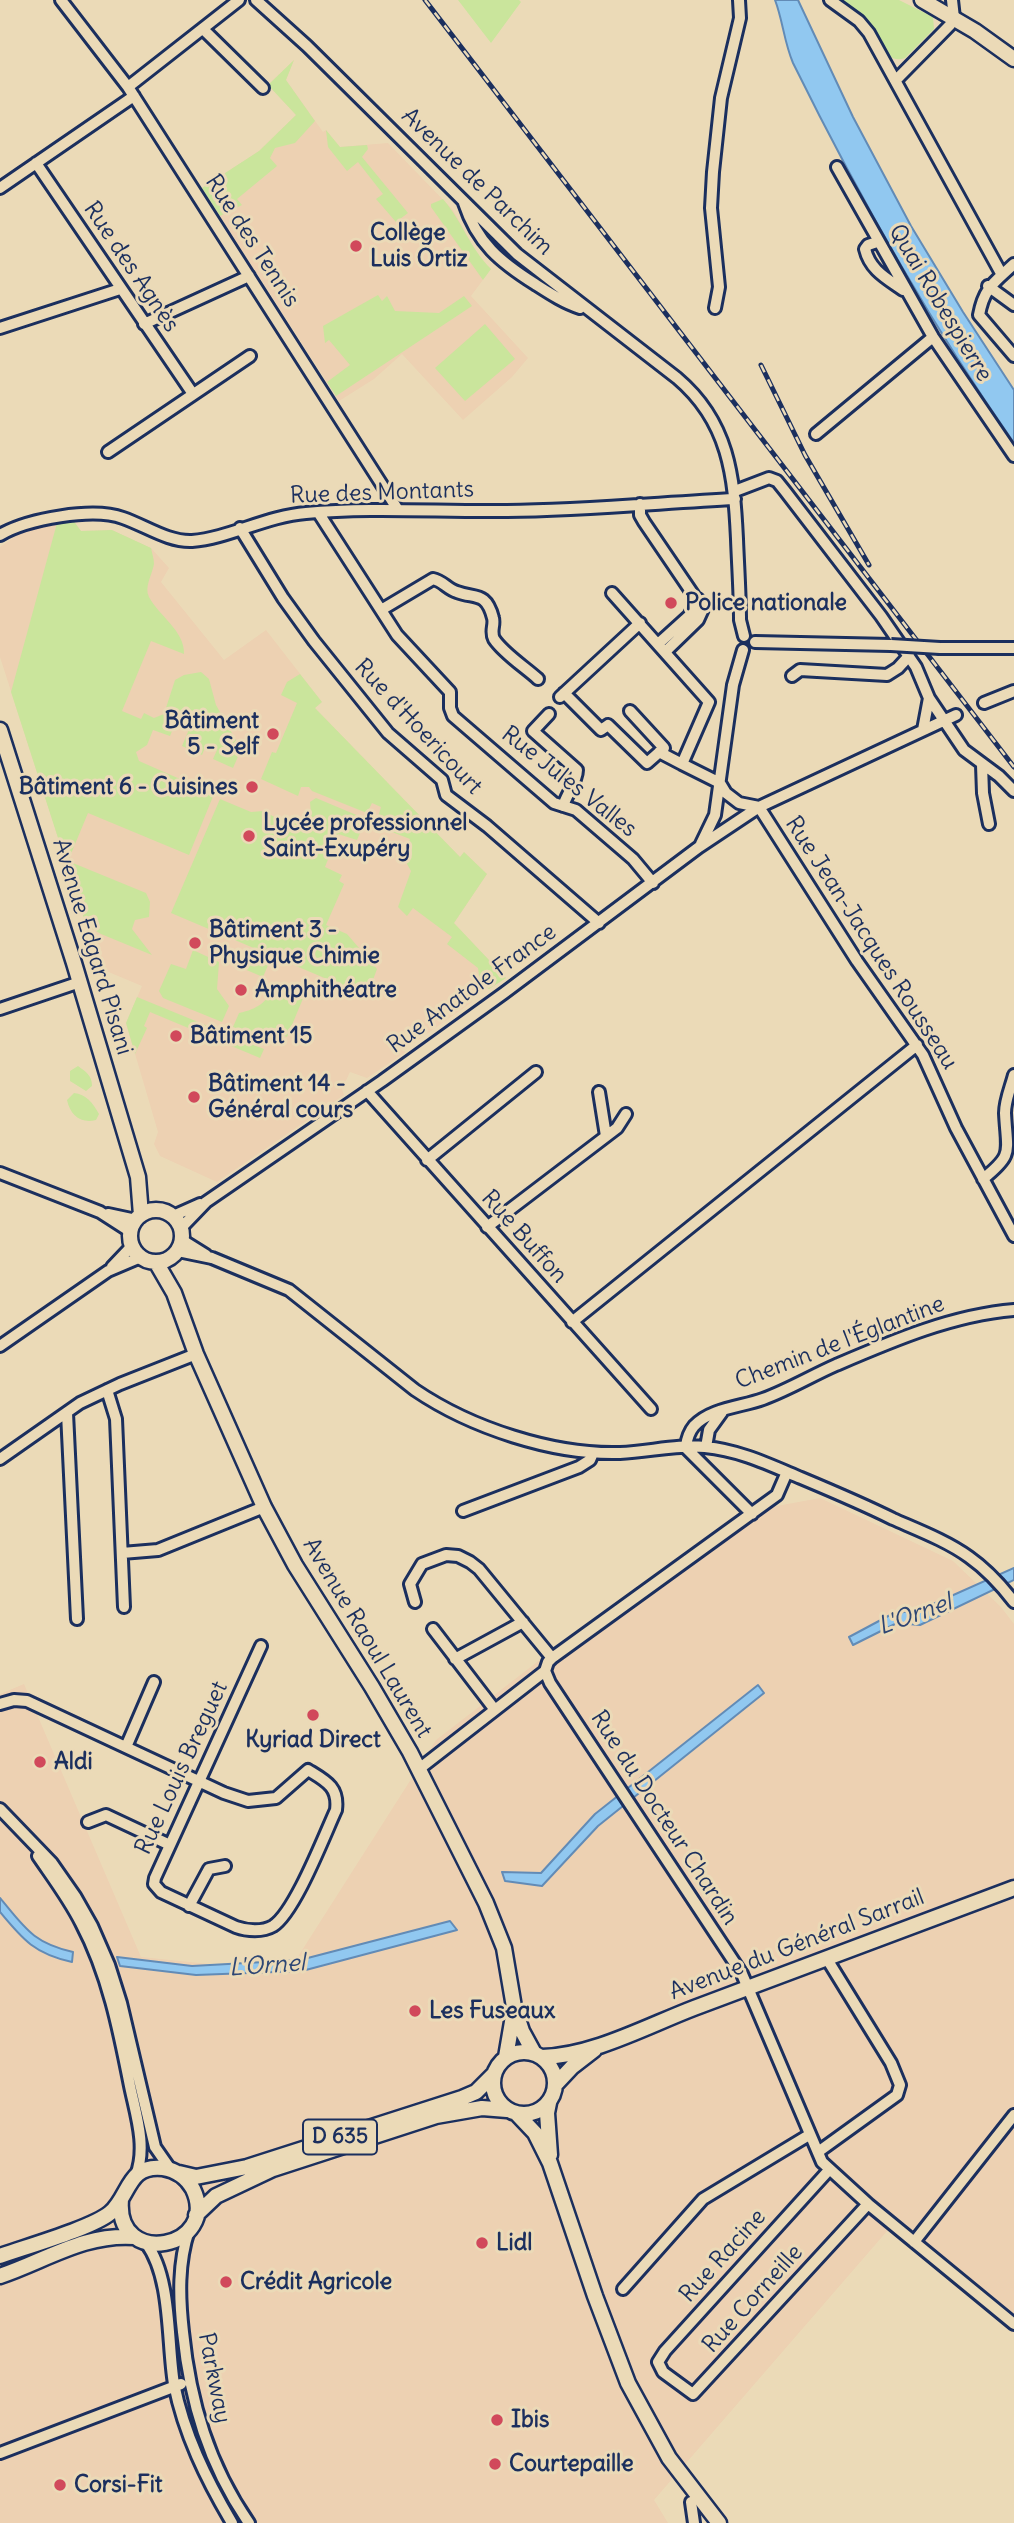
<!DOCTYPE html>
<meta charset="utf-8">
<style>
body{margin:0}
canvas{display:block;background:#ebdab7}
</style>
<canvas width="1014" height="2523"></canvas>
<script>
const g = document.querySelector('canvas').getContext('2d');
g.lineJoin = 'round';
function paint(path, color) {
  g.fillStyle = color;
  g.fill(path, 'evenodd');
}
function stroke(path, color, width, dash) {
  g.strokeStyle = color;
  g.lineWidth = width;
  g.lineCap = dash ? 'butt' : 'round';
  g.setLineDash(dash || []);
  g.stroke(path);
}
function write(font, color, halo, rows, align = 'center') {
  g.font = font + ' Delius,sans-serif';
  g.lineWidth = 6;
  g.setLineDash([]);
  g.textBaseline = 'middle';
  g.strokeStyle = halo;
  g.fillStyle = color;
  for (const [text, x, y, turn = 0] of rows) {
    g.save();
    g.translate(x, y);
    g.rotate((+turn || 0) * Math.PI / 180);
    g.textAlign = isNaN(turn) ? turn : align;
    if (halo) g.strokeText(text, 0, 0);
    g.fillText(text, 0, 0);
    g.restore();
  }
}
paint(new Path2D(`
 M294 60 286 80 323 132 326 130 340 147 388 143 453 210 479 257 491 269 471 296 528 358 512 377 463 420 402 354 374 379 339 401 202 188 259 151 296 115 268 85Z
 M73 520 81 531 112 530 151 548 169 568 161 582 224 660 266 630 322 702 315 708 460 857 464 852 487 874 454 923 506 978 489 989 484 986 470 996 472 1002 414 1043 396 1036 392 1046 406 1052 367 1078 350 1072 342 1089 344 1095 217 1182 160 1156 154 1144 158 1132 126 1023 142 986 99 968 91 951 90 937 0 657V547L22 532Z
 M820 1498 953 1561 1001 1607 1014 1624V2332L888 2230 654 2500 668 2523H0V1694L24 1684 141 1957 219 1965 292 1966 436 1740 585 1625 739 1513Z`), '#edd1b2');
paint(new Path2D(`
 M458 0H519L521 2 491 43Z
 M837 0H899L933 17 934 29 905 58C885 66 878 35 868 24 860 14 848 7 837 0Z
 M294 60 286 80 315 121 295 143 275 148 270 158 277 166 237 199 242 205 220 216 202 188 259 151 296 115 268 85Z
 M326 130 340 147 367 145 368 149 362 157 408 213 396 222 376 199 383 194 358 162 347 171 328 147Z
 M443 199C462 221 470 248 491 269L483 280 431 207V204Z
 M378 295 382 301 387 296 395 311 439 313 464 296 472 306 336 396 327 382 350 365 329 340 325 343 323 326Z
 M485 324 515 359 465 401 435 368Z
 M73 520 81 531 112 530 151 548C152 553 154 559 154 564 152 575 144 587 149 597 159 616 185 631 184 654L151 641 122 711 141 719 144 713 154 718 164 714 175 680 184 675 201 672 209 679 216 705 237 742 234 750 240 752 233 768 213 759 217 750 206 745 202 755 182 746 193 720 179 714 170 736 153 730 147 745 136 752 139 761 214 794 189 855 88 813 68 861 146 893 150 902 149 917 135 920 132 929 152 955 101 934 86 925 11 692 57 523Z
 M300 674 322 702 315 708 460 857 464 852 487 874 454 923 506 978 489 989 480 983 478 968 447 944 452 937 413 908 407 916 398 907 411 871 403 857 410 839 392 832 395 824 378 817 381 807 372 803 367 813 312 791 309 787H301L298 796 261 779 272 752 276 753 297 703 281 695 287 682Z
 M316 798 366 819 357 840 338 834 325 867 342 875 339 881 344 884 326 925 347 934 377 969 367 996 171 913 220 799 251 812 263 811 288 824 299 823 311 814 310 802Z
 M193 950 219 962 217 989 229 1006 222 1022 163 998 159 991 171 964 186 969Z
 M242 952 269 963 263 977 237 966Z
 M275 985 304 996 287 1037 269 1031 260 1038 233 1027 239 1013C258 1009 267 1002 275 985Z
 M137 997 264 1049 260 1058 150 1012 144 1026 147 1028 135 1054 126 1023Z
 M78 1066C86 1072 92 1075 92 1086L86 1091 70 1081V1071Z
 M74 1093C86 1094 93 1103 99 1114L96 1120C81 1124 70 1115 67 1100Z`), '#cae59c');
const water = new Path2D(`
 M775 0H798L853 117 911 226 963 312 1014 390V443C929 322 858 195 793 63 784 42 783 21 775 0Z
 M1014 1568V1580L920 1625 897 1623 853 1645 849 1637 892 1614 922 1609Z
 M758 1685 764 1693 598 1826 542 1886 505 1881 502 1872 541 1873 595 1814Z
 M0 1898C25 1928 33 1943 73 1952L72 1962C35 1954 23 1940 0 1912Z
 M450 1921 457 1930 302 1971 196 1975 120 1966 117 1957 192 1966 300 1960Z`);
paint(water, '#91c8f0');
stroke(water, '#628bb6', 2);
const minor = new Path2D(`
 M61 0 128 87 398 510
 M256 0 307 46 517 254 677 378C729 422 734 476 737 539 738 566 740 593 740 620L744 636
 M830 0 859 21 869 33 1002 275
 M203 29 263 88
 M896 80 950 25 954 18 952 0
 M128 87 239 0
 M36 163 193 394
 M837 167 933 337 1014 456
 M0 188 134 96
 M464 203C477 243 500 262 535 284 549 293 564 303 580 308
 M877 242 868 245 865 249C870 270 886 278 903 290
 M1014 264C995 282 984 287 979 315L1014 356
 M988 286 1014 305
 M715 308 719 287 711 208 713 172 721 98 740 18 739 0
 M144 324 249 276
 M0 328 120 289
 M816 434 933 337
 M108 452 250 356
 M735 491 769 478 777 481 785 491 881 616 916 667 929 698 923 730
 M640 504V515L644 522 703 609 698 620 665 652
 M318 512 397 635 450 692V708L453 716 554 803 576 810 633 859 653 883
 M240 528 283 598 314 641 388 733 442 780 446 795 487 826 599 923
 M0 535C27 519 93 507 123 518 146 526 168 542 192 541 229 538 267 516 306 513 372 507 440 512 507 511 583 510 659 503 735 499
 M612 593 709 702 682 764 720 783 726 793 739 803 759 807 956 715
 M381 610 433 579C443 581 447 589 457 592 475 599 486 591 493 618 495 625 490 631 494 639 504 654 525 667 538 679
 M755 642 891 645
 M658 644 689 616 698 599
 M940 648H1014
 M792 676 800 670 887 675 898 668 909 656
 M564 693 601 730 608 725 647 763 664 748 630 711
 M560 697 640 623
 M929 698 964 750 999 776 1014 791
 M984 703 1014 691
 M549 714 533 731 577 770C577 781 567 794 563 806
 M659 752 682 764
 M982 765 983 793 989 824
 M701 844 715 815 733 685 743 650
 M0 1009 80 982
 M367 1091 651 1409
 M599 1092 606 1136
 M427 1160 536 1072
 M0 1173 100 1212 131 1232
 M983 1179C1014 1154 1007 1153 1005 1113 1005 1100 1011 1087 1014 1075
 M108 1214 136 1220
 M173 1216 200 1204
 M487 1227 617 1128 626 1114
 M181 1228 206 1202 382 1081 504 993 699 847 759 807 857 961 923 1055 956 1128 1014 1236
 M182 1240 206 1255
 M178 1251 212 1258 289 1290 415 1390C471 1428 553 1455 620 1453 649 1452 677 1444 705 1447 739 1450 770 1465 801 1478 832 1491 863 1504 893 1519 918 1530 947 1541 969 1557 986 1569 1001 1585 1014 1602
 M112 1267 132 1246
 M572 1322 917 1045
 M0 1346 108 1271 141 1257
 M107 1390 116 1419 124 1607
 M67 1413 77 1619
 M684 1446 752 1514
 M686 1446C687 1439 689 1432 694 1426 711 1408 741 1407 763 1399 788 1390 811 1376 836 1365 892 1341 952 1315 1014 1310
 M706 1447 709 1430 722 1412
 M0 1459 80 1403 120 1384 196 1354
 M463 1511 579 1467 590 1460 593 1453
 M122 1553 158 1550 264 1507
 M415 1602 410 1584 422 1564 446 1555 458 1556 470 1562 479 1569 552 1658
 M433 1629 495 1710
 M455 1659 523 1622
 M545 1671 550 1683 742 1974 822 2162 868 2204 1014 2324
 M545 1671 548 1662 552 1658 777 1495 787 1472
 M0 1704 14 1700 27 1701 224 1793 248 1801 276 1798 308 1770C326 1781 339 1787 336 1810 324 1836 295 1912 273 1926 263 1932 247 1931 236 1927L161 1892 154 1884 155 1878 261 1646
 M126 1747 154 1682
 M419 1769 545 1671
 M0 1809 52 1863 75 1896 92 1926 109 1965 121 2003 155 2147 171 2170
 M88 1822 106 1815 170 1845
 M38 1856C53 1878 69 1899 81 1923 108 1974 119 2030 130 2086 136 2115 147 2147 136 2175
 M189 1906 209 1869 225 1866
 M818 2152 897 2095 900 2085 891 2063 827 1959
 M829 2170 665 2351 658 2362 663 2372 693 2394 868 2204
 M189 2230C178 2263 179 2297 183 2332 190 2402 209 2465 249 2523
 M914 2242 1014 2115
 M146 2243C172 2278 167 2342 174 2384 184 2434 206 2479 232 2523
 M623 2289 703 2199 809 2135
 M0 2453 181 2384
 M691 2502 694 2523`);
const major = new Path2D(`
 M922 0 975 31 1014 59
 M0 730 74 963 138 1177 141 1215
 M130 1236a26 26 0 1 1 52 0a26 26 0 1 1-52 0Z
 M156 1262 174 1293 196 1354 264 1507 295 1565 372 1687 410 1752 486 1903 504 1948 514 2007 522 2031 534 2053
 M493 2083a31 31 0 1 1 62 0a31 31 0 1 1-62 0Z
 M506 2057 513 2016
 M542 2057C592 2056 647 2026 694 2008 800 1968 907 1928 1014 1888
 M556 2084 572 2067 594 2050
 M549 2103 547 2113 550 2155
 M517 2114 535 2133 550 2163 595 2296 628 2383 669 2458 719 2523
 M179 2173 196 2177 247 2167 462 2098 476 2092 493 2075
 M196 2215 216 2196 273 2169 436 2116 482 2108 507 2110
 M0 2256C25 2247 92 2228 110 2213 130 2196 127 2164 163 2168 176 2170 187 2178 193 2189 221 2248 115 2270 121 2200
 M0 2276C45 2261 85 2233 135 2237`);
stroke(minor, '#1b2f5e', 16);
stroke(major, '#1b2f5e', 19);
stroke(minor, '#ebdab7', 10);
stroke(major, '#ebdab7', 14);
const rail = new Path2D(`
 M425 0 1014 767
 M761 365 805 455 869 565`);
stroke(rail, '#1b2f5e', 5);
stroke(rail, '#ebdab7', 2.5, [8]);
const minorBridge = new Path2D(`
 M891 645 940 648`);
stroke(minorBridge, '#1b2f5e', 16, []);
stroke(minorBridge, '#ebdab7', 10);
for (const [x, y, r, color] of [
 [356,246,7,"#d1495b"],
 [671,603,7,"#d1495b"],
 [273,734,7,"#d1495b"],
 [252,787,7,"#d1495b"],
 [249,836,7,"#d1495b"],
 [195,943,7,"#d1495b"],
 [241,990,7,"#d1495b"],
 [176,1036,7,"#d1495b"],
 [194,1097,7,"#d1495b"],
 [313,1715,7,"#d1495b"],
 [40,1762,7,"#d1495b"],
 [415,2011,7,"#d1495b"],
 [482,2243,7,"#d1495b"],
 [226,2282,7,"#d1495b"],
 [497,2420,7,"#d1495b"],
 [495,2464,7,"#d1495b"],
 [60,2485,7,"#d1495b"]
]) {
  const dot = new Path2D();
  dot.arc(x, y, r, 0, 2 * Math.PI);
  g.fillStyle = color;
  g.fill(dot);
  stroke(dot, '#ebdab7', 2.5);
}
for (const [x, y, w] of [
 [340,2137,74]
]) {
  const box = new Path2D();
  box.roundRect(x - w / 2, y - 17.5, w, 35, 5);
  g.fillStyle = '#ebdab7';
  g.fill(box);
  stroke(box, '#1b2f5e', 2);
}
write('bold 21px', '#1b2f5e', null, [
 ["D 635",340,2137]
]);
write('23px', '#1b2f5e', '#ebdab7', [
 ["Avenue de Parchim",477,182,44],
 ["Rue des Tennis",252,241,57],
 ["Rue des Agnès",131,267,56],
 ["Quai Robespierre",940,303,59],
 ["Rue des Montants",382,493,-2],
 ["Rue d'Hoericourt",418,727,47],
 ["Rue Jules Valles",569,782,38],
 ["Rue Jean-Jacques Rousseau",871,943,57],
 ["Avenue Edgard Pisani",92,947,73],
 ["Rue Anatole France",472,989,-36],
 ["Rue Buffon",524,1237,48],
 ["Chemin de l'Églantine",840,1343,-21],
 ["Avenue Raoul Laurent",367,1638,59],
 ["Rue Louis Breguet",182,1768,-65],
 ["Rue du Docteur Chardin",664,1818,57],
 ["Avenue du Général Sarrail",797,1945,-21],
 ["Rue Racine",723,2256,-48],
 ["Rue Corneille",753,2299,-48],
 ["Parkway",214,2378,79]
]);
write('bold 23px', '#1b2f5e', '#ebdab7', [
 ["Collège",370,233],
 ["Luis Ortiz",370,259],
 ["Police nationale",685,603],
 ["Bâtiment",259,721,"right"],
 ["5 - Self",259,747,"right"],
 ["Bâtiment 6 - Cuisines",238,787,"right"],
 ["Lycée professionnel",263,823],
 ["Saint-Exupéry",263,849],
 ["Bâtiment 3 -",209,930],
 ["Physique Chimie",209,956],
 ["Amphithéatre",255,990],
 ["Bâtiment 15",190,1036],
 ["Bâtiment 14 -",208,1084],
 ["Général cours",208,1110],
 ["Kyriad Direct",313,1740,"center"],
 ["Aldi",54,1762],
 ["Les Fuseaux",429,2011],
 ["Lidl",496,2243],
 ["Crédit Agricole",240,2282],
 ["Ibis",511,2420],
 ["Courtepaille",509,2464],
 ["Corsi-Fit",74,2485]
], 'left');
write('italic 24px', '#2d4674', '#ebdab7', [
 ["L'Ornel",915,1615,-20],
 ["L'Ornel",267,1966,-4]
]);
</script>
